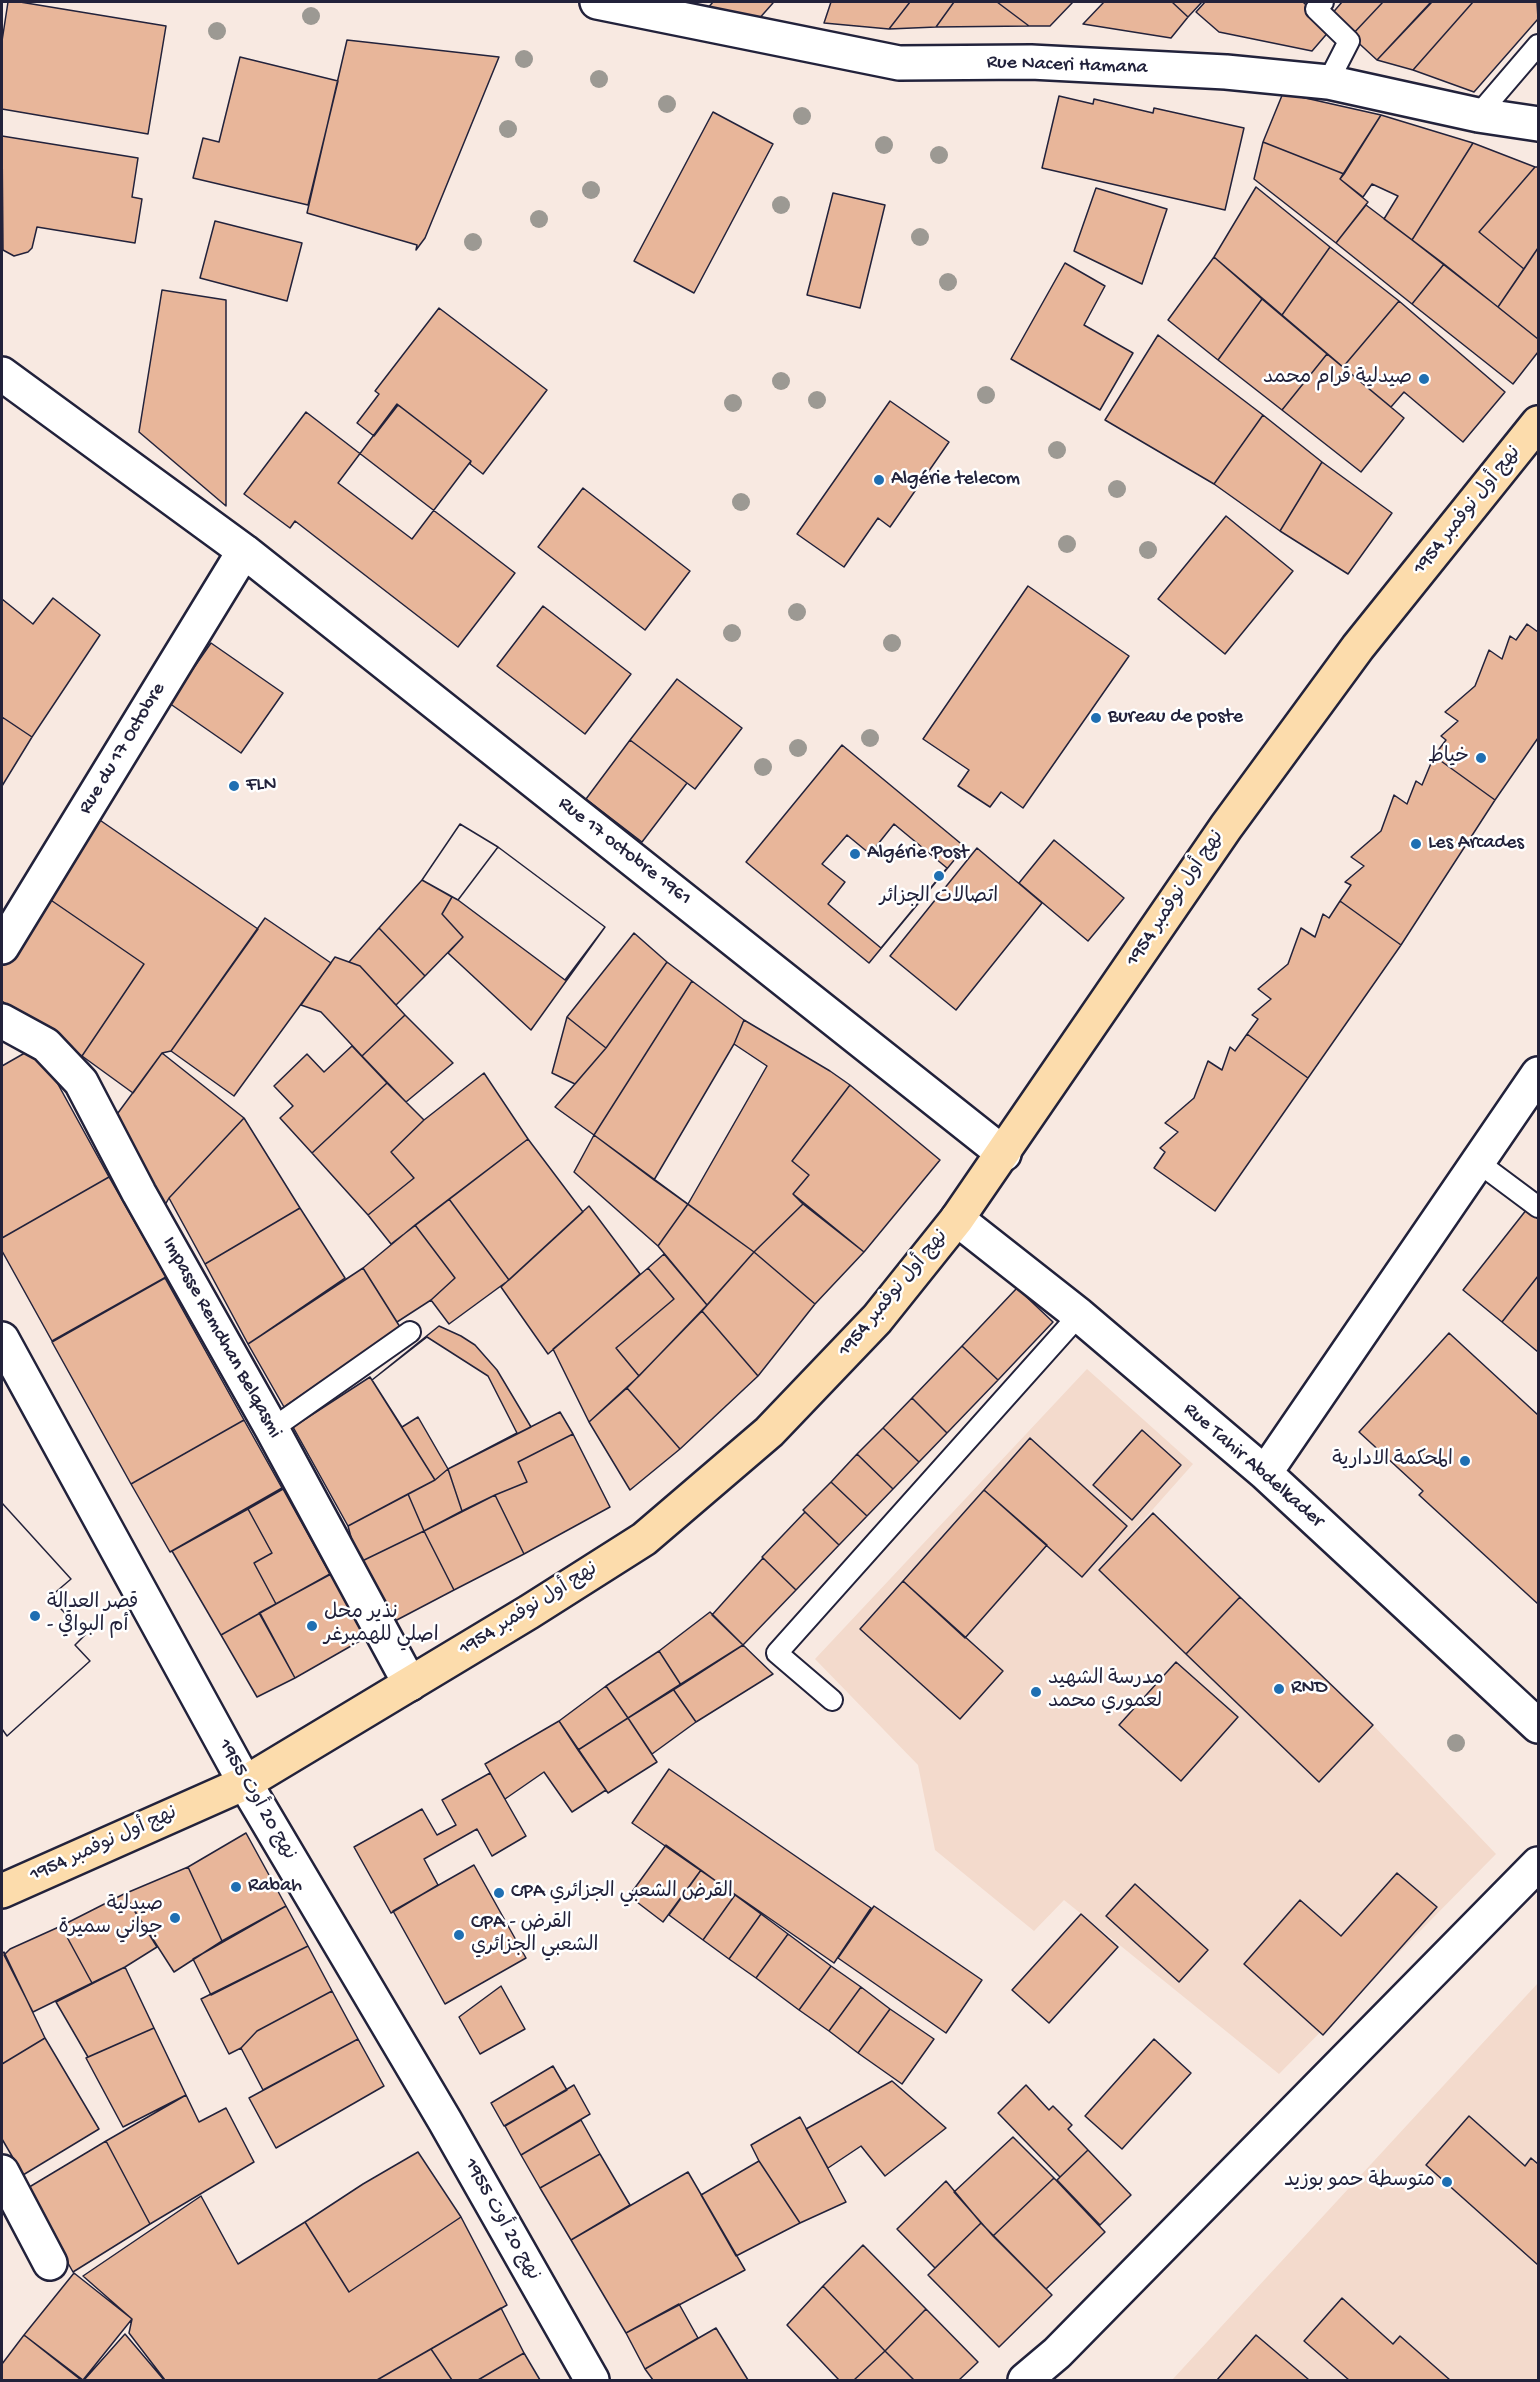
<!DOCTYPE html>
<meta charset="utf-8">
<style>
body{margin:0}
#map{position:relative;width:1540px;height:2382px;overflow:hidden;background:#f8e9e1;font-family:"Gochi Hand",sans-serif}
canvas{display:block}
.frame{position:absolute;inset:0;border:3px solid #22223b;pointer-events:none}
</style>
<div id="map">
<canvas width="1540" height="2382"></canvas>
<div class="frame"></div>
</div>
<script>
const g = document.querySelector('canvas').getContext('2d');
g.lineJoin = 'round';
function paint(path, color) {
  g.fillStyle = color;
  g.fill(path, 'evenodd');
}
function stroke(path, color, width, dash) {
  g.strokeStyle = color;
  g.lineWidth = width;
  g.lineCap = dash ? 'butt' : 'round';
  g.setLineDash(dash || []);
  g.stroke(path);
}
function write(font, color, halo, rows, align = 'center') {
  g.font = font + ' "Gochi Hand","Playpen Sans Arabic",sans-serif';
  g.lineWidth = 5;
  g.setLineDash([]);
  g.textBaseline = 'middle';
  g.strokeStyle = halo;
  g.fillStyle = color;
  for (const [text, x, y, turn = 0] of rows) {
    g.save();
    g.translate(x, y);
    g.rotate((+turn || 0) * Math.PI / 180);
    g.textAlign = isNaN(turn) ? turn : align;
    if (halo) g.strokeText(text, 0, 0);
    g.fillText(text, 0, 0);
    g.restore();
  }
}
paint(new Path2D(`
 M1087 1369 1193 1464 1099 1570 1319 1782 1373 1725 1496 1854 1279 2074 1064 1900 1034 1931 935 1850 918 1765 815 1659Z
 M1538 1983V2380H1172Z`), '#f3dacc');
const building = new Path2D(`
 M8 2H20L166 26 148 134 2 109V41Z
 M713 2H771L773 3 757 21 707 9Z
 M831 2H910L889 29 824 23Z
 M910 2H954L936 27 889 29Z
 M954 2H997L1029 26 936 27Z
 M997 2H1073L1050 26H1029Z
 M1104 2H1172L1188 17 1171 38 1083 24Z
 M1172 2H1202L1188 17Z
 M1205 2H1303L1331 29 1312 51 1219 32 1196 12Z
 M1342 2H1383L1351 36 1330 16Z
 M1383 2H1432L1377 60 1351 36Z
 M1431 2H1473L1413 70 1377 60Z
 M1473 2H1537L1538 19 1474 92 1413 70Z
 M347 40 499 57 425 238 416 250 417 245 307 213Z
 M240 57 338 81 308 205 193 178 203 138 219 142Z
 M1283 93 1381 115 1344 174 1263 142Z
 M1059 96 1093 104 1094 99 1153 113 1154 108 1244 128 1225 210 1042 168Z
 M713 112 773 144 694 293 634 261Z
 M1381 115 1473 143 1412 240 1384 219 1398 196 1372 184 1363 197 1340 179Z
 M2 136 138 158 132 197 142 199 135 243 37 227 32 248 28 252 14 256 3 250Z
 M1263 142 1344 174 1340 179 1368 202 1336 243 1254 179Z
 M1473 143 1535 167 1479 232 1524 269 1498 307 1412 240Z
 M1535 167H1538V248L1524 269 1479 232Z
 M1256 187 1330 247 1282 315 1214 257Z
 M1096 188 1167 209 1142 284 1074 251Z
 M833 193 885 205 860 308 807 295Z
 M1366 205 1444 264 1412 304 1336 243Z
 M215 221 302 243 287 301 200 278Z
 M1330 247 1399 301 1343 367 1282 315Z
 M1538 248V339L1498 307Z
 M1214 257 1262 299 1218 360 1168 320Z
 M1065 263 1105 286 1084 325 1133 353 1100 410 1011 359Z
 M1444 264 1538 339V352L1513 384 1412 304Z
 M162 290 226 300V506L139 432Z
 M1262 299 1327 354 1282 410 1218 360Z
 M1399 301 1505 392 1463 442 1404 392 1391 407 1343 367Z
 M439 308 547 390 483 474 470 464 471 461 398 405 374 436 357 423 379 394 375 391Z
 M1158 335 1263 415 1214 484 1105 420Z
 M1327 354 1404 418 1361 472 1282 410Z
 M890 401 949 442 890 527 878 518 844 567 797 534Z
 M397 404 471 461 412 539 338 483Z
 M306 412 515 573 458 647 295 521 290 528 244 494Z
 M1263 415 1322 462 1280 531 1214 484Z
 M1322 462 1392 513 1348 574 1280 531Z
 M583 488 690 571 645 630 538 547Z
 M1226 516 1293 571 1225 654 1158 599Z
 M1028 586 1129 656 1023 808 1001 792 990 807 958 786 969 770 923 739Z
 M53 598 100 635 32 737 2 717V599L33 624Z
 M543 606 631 674 585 734 497 666Z
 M1527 624 1538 632V738L1495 800 1434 756 1446 740 1441 736 1458 721 1445 712 1475 686 1489 650 1502 659 1510 636 1516 640Z
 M211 643 283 693 241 753 169 703Z
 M677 679 742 728 695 789 630 740Z
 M2 717 32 737 2 786Z
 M630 740 687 783 642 842 586 799Z
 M842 745 965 847 869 963 746 862Z
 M1434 756 1495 800 1401 945 1340 901 1351 885 1345 882 1364 866 1351 857 1381 831 1394 795 1407 804 1416 781 1422 785Z
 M91 814 258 929 171 1051 162 1053 133 1093 82 1056 144 964 42 894Z
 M460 824 498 847 458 900 422 880Z
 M460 824 498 847 605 927 531 1030 448 953 463 937 442 914 452 897 422 880Z
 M894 824 947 868 881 948 828 904 845 882 822 864 847 835 870 854Z
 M1054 840 1124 898 1088 941 1019 883Z
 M498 847 605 927 565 980 458 900Z
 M977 848 1042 903 956 1010 890 956Z
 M422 880 452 897 442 914 463 937 425 976 379 928Z
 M42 894 144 964 82 1056 2 1001V953Z
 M1340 901 1401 945 1308 1078 1247 1034 1258 1019 1252 1015 1271 999 1258 989 1288 964 1301 928 1315 937 1323 914 1329 918Z
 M265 918 331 963 234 1096 171 1051Z
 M379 928 425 976 396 1005 360 966 349 962Z
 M634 933 667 962 606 1048 567 1017Z
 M335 957 360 966 405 1015 362 1056 321 1012 301 1005Z
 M667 962 692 981 594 1135 555 1107 606 1048Z
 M692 981 744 1020 734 1044 654 1180 594 1135Z
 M405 1015 453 1063 406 1102 362 1056Z
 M567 1017 606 1048 575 1084 552 1073Z
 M744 1020 830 1071 850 1085 792 1161 809 1175 793 1194 803 1204 754 1252 654 1180 734 1044Z
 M1247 1034 1308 1078 1215 1211 1154 1168 1165 1152 1160 1148 1178 1132 1165 1123 1194 1098 1208 1061 1222 1070 1230 1047 1235 1051Z
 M734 1044 767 1066 688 1204 654 1180Z
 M37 1046 109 1177 2 1238V1066Z
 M352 1046 387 1083 312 1153 280 1118 293 1106 274 1086 307 1054 324 1072Z
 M162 1053 244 1118 169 1198 165 1205 115 1117Z
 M484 1073 528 1139 391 1244 368 1215 414 1178 391 1152 424 1120Z
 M387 1083 424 1120 391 1152 414 1178 368 1215 312 1153Z
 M850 1085 940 1160 864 1252 793 1194 809 1175 792 1161Z
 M244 1118 300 1208 205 1264 169 1198Z
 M594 1135 688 1204 658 1246 574 1172Z
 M528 1139 583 1212 509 1280 449 1199Z
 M109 1177 166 1277 52 1341 2 1251V1238Z
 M449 1199 509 1280 449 1324 431 1300 455 1278 415 1225Z
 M688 1204 754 1252 707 1305 658 1246Z
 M803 1204 864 1252 815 1304 754 1252Z
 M589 1206 640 1274 548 1354 501 1287Z
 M300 1208 345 1278 248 1344 205 1264Z
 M1527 1209 1538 1219V1276L1502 1322 1463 1290Z
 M415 1225 455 1278 431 1300 397 1322 363 1268Z
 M754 1252 815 1304 758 1376 702 1311Z
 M664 1254 707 1305 639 1376 616 1348 674 1299 648 1268Z
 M363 1268 400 1327 284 1407 248 1344Z
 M648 1268 674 1299 616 1348 639 1376 589 1422 553 1349Z
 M1538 1276V1352L1502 1322Z
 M165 1278 244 1420 131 1484 52 1342Z
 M1017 1288 1053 1322 998 1380 962 1346Z
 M702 1311 758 1376 680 1449 627 1388Z
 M439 1326 461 1336 475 1345 497 1370 531 1427 448 1469 435 1480 372 1380Z
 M1449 1333 1538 1415V1604L1419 1495 1423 1491 1359 1432Z
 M427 1337 488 1376 517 1433 448 1469 418 1417 402 1427 372 1380Z
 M962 1346 998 1380 947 1433 912 1398Z
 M370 1377 435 1480 348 1526 293 1427Z
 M627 1388 680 1449 630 1490 589 1422Z
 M912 1398 947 1433 919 1462 883 1428Z
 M560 1412 573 1434 518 1462 527 1482 495 1495 462 1511 448 1469Z
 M244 1420 282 1488 170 1552 131 1484Z
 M883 1428 919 1462 893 1489 857 1454Z
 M1142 1430 1181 1465 1132 1520 1093 1485Z
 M573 1434 610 1507 524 1554 495 1495 527 1482 518 1462Z
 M1030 1438 1127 1526 1082 1577 984 1490Z
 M857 1454 893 1489 867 1516 831 1482Z
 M448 1469 462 1511 424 1531 408 1494 435 1480Z
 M831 1482 867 1516 839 1545 803 1510Z
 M283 1489 330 1574 276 1604 254 1563 272 1553 248 1509Z
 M984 1490 1047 1545 965 1638 903 1581Z
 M408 1494 424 1531 358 1563 348 1526Z
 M495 1495 524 1554 454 1590 424 1531Z
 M2 1503 71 1579 50 1597 85 1635 75 1645 90 1661 7 1736 2 1729Z
 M2 1503 71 1579 50 1597 85 1635 75 1645 90 1661 7 1736 2 1729Z
 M248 1509 272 1553 254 1563 276 1604 221 1635 172 1551Z
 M805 1512 839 1545 796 1590 762 1557Z
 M1153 1513 1240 1597 1186 1654 1099 1570Z
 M424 1531 454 1590 393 1622 358 1563Z
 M763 1558 796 1590 743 1645 712 1615Z
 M331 1574 365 1638 295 1678 259 1613Z
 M903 1581 1003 1671 960 1719 860 1629Z
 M1240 1597 1373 1725 1319 1782 1186 1654Z
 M710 1612 743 1645 681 1685 659 1651Z
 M260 1613 295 1678 257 1697 221 1635Z
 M743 1645 773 1674 696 1722 673 1689Z
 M659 1651 681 1685 628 1718 606 1686Z
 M1176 1662 1238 1717 1181 1781 1119 1725Z
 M606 1686 628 1718 578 1750 559 1721Z
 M673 1689 696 1722 652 1754 628 1718Z
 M628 1718 657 1762 608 1793 578 1750Z
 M559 1721 606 1790 572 1812 544 1772 505 1799 485 1764Z
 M669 1769 871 1908 834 1963 632 1823Z
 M490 1773 526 1836 492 1856 477 1829 424 1859 438 1885 391 1913 354 1847 422 1809 437 1835 456 1825 442 1800Z
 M246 1833 286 1906 222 1941 188 1867Z
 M666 1845 701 1870 663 1922 629 1896Z
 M474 1865 526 1958 445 2004 393 1911Z
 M188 1867 222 1941 174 1972 124 1894Z
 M701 1870 735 1895 703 1940 669 1915Z
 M1397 1873 1437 1907 1323 2035 1244 1964 1300 1900 1341 1936Z
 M1135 1884 1208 1950 1179 1982 1106 1916Z
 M124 1894 157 1947 125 1967 92 1983 61 1926Z
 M735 1895 761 1914 729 1959 703 1940Z
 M286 1906 308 1946 211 1995 193 1959Z
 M874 1906 982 1980 946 2033 838 1958Z
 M761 1914 788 1934 756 1978 729 1959Z
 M1081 1914 1118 1947 1049 2023 1012 1990Z
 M61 1926 92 1983 33 2012 4 1955 10 1949Z
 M788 1934 831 1966 799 2010 756 1978Z
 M308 1946 332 1991 257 2031 241 2048 229 2054 201 1999Z
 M4 1952 45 2038 2 2064V1954Z
 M831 1966 861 1987 829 2031 799 2010Z
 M125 1967 154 2028 88 2057 56 2002Z
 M501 1986 525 2029 480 2054 459 2017Z
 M861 1987 890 2009 858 2053 829 2031Z
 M332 1991 358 2039 263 2090 241 2048 257 2031Z
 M890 2009 934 2039 902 2084 858 2053Z
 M154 2028 186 2095 123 2127 86 2058Z
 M45 2038 99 2129 23 2175 2 2139V2064Z
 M358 2039 384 2086 276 2148 249 2098Z
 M1154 2039 1191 2073 1122 2149 1085 2116Z
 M553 2066 567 2090 504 2126 491 2103Z
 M892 2081 946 2128 885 2176 861 2146 828 2168 806 2129Z
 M574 2085 590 2114 521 2155 505 2126Z
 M1026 2085 1049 2110 1053 2106 1072 2125 1068 2129 1088 2150 1060 2177 998 2113Z
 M186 2095 199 2122 226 2108 254 2162 150 2224 106 2141Z
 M1469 2116 1525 2166 1531 2158 1538 2164V2265L1426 2165Z
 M800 2117 846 2202 800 2223 759 2161 751 2145Z
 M581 2120 600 2154 540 2188 521 2155Z
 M1013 2137 1054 2178 993 2236 954 2192Z
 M106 2141 150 2224 73 2272 26 2189Z
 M1088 2150 1131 2195 1100 2225 1057 2180Z
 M418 2152 461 2217 349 2292 305 2222 363 2184Z
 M600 2154 630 2205 571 2240 540 2188Z
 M759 2161 800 2223 736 2256 701 2195Z
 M688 2172 745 2270 626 2333 571 2240Z
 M1054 2178 1105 2232 1046 2289 993 2236Z
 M946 2181 981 2223 935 2268 897 2229Z
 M201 2196 238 2264 305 2222 349 2292 461 2217 507 2305 377 2380H165L129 2333 132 2319 83 2276Z
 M981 2223 1052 2295 999 2347 928 2275Z
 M863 2245 926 2309 885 2351 823 2286Z
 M74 2273 132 2319 83 2380 24 2335Z
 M823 2286 885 2351 854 2380H839L787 2325Z
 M1342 2298 1393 2344 1400 2336 1450 2380H1349L1304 2341Z
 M679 2304 698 2338 645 2369 626 2333Z
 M501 2308 524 2353 478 2380H452L431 2349Z
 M926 2309 978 2362 959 2380H914L885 2351Z
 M716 2328 748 2380H653L645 2369Z
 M125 2334 164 2380H84Z
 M24 2335 81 2380H2V2364Z
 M1256 2335 1308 2379 1306 2380H1217Z
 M431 2349 452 2380H377Z
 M885 2351 914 2380H854Z
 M524 2353 540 2380H478Z`);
paint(building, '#e8b69a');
stroke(building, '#22223b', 1.5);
const service = new Path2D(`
 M1323 2 1316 9 1349 41 1328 82
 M1478 115 1538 45
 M1479 1163 1538 1207
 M272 1429 410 1332
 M832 1700 777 1653 1079 1315`);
const minor = new Path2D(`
 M597 2 899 63 1031 62 1226 72 1328 82 1478 115 1538 124
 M2 374 244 551 1004 1154
 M2 947 244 551
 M2 1021 46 1045 81 1082 139 1193 272 1429 410 1684
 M957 1219 1079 1315 1265 1473 1538 1726
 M1265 1473 1538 1074
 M2 2172 50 2263
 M1025 2380 1057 2353 1538 1864`);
const tertiary = new Path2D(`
 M2 1339 245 1783 445 2121 592 2380`);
const primary = new Path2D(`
 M2 1891 245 1783 529 1612 644 1539 769 1432 877 1319 957 1219 1226 827 1358 647 1538 423`);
stroke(service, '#22223b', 24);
stroke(minor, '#22223b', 38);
stroke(tertiary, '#22223b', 38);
stroke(primary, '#22223b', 38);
stroke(service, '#fff', 20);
stroke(minor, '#fff', 33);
stroke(tertiary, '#fff', 33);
stroke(primary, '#fcdcac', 33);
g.fillStyle = '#9c9993';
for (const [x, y] of [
 [311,16],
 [217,31],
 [524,59],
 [599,79],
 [667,104],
 [802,116],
 [508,129],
 [884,145],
 [939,155],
 [591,190],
 [781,205],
 [539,219],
 [920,237],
 [473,242],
 [948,282],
 [781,381],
 [986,395],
 [817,400],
 [733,403],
 [1057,450],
 [1117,489],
 [741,502],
 [1067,544],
 [1148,550],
 [797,612],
 [732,633],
 [892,643],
 [870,738],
 [798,748],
 [763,767],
 [1456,1743]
]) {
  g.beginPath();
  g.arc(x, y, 9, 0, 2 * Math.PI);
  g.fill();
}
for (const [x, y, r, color] of [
 [1424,379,6,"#1f6fb2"],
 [879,480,6,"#1f6fb2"],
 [1096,718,6,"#1f6fb2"],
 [1481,758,6,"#1f6fb2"],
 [234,786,6,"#1f6fb2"],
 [1416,844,6,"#1f6fb2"],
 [855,854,6,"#1f6fb2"],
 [939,876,6,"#1f6fb2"],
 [1465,1461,6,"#1f6fb2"],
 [35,1616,6,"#1f6fb2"],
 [312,1626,6,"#1f6fb2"],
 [1279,1689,6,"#1f6fb2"],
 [1036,1692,6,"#1f6fb2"],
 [236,1887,6,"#1f6fb2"],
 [499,1893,6,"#1f6fb2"],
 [175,1918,6,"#1f6fb2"],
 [459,1935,6,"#1f6fb2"],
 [1447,2182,6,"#1f6fb2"]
]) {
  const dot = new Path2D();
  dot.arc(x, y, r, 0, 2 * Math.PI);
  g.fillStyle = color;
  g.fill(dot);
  stroke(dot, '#fff', 2);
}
write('20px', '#22223b', '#fff', [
 ["Rue Naceri Hamana",1067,66,2],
 ["نهج أول نوفمبر 1954",1468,511,-51],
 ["Rue du 17 Octobre",123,749,-59],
 ["Rue 17 octobre 1961",624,852,38],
 ["نهج أول نوفمبر 1954",1176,899,-56],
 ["نهج أول نوفمبر 1954",894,1294,-50],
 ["Impasse Remdhan Belqasmi",221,1338,61],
 ["Rue Tahir Abdelkader",1253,1466,41],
 ["نهج أول نوفمبر 1954",529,1610,-32],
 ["نهج 20 أوت 1955",256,1800,60],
 ["نهج أول نوفمبر 1954",104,1845,-24],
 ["نهج 20 أوت 1955",501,2220,61]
]);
write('20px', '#22223b', '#fff', [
 ["صيدلية قرام محمد",1412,379,"right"],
 ["Algérie telecom",891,480],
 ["Bureau de poste",1108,718],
 ["خياط",1469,758,"right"],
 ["FLN",246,786],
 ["Les Arcades",1428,844],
 ["Algérie Post",867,854],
 ["اتصالات الجزائر",939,898,"center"],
 ["المحكمة الادارية",1453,1461,"right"],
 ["قصر العدالة",47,1604],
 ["- أم البواقي",47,1627],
 ["نذير محل",324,1614],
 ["اصلي للهمبرغر",324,1637],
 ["مدرسة الشهيد",1048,1680],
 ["لعموري محمد",1048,1703],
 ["RND",1291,1689],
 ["Rabah",248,1887],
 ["CPA القرض الشعبي الجزائري",511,1893],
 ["صيدلية",163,1906,"right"],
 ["جواني سميرة",163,1929,"right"],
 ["CPA - القرض",471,1924],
 ["الشعبي الجزائري",471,1947],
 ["متوسطة حمو بوزيد",1435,2182,"right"]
], 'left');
</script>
